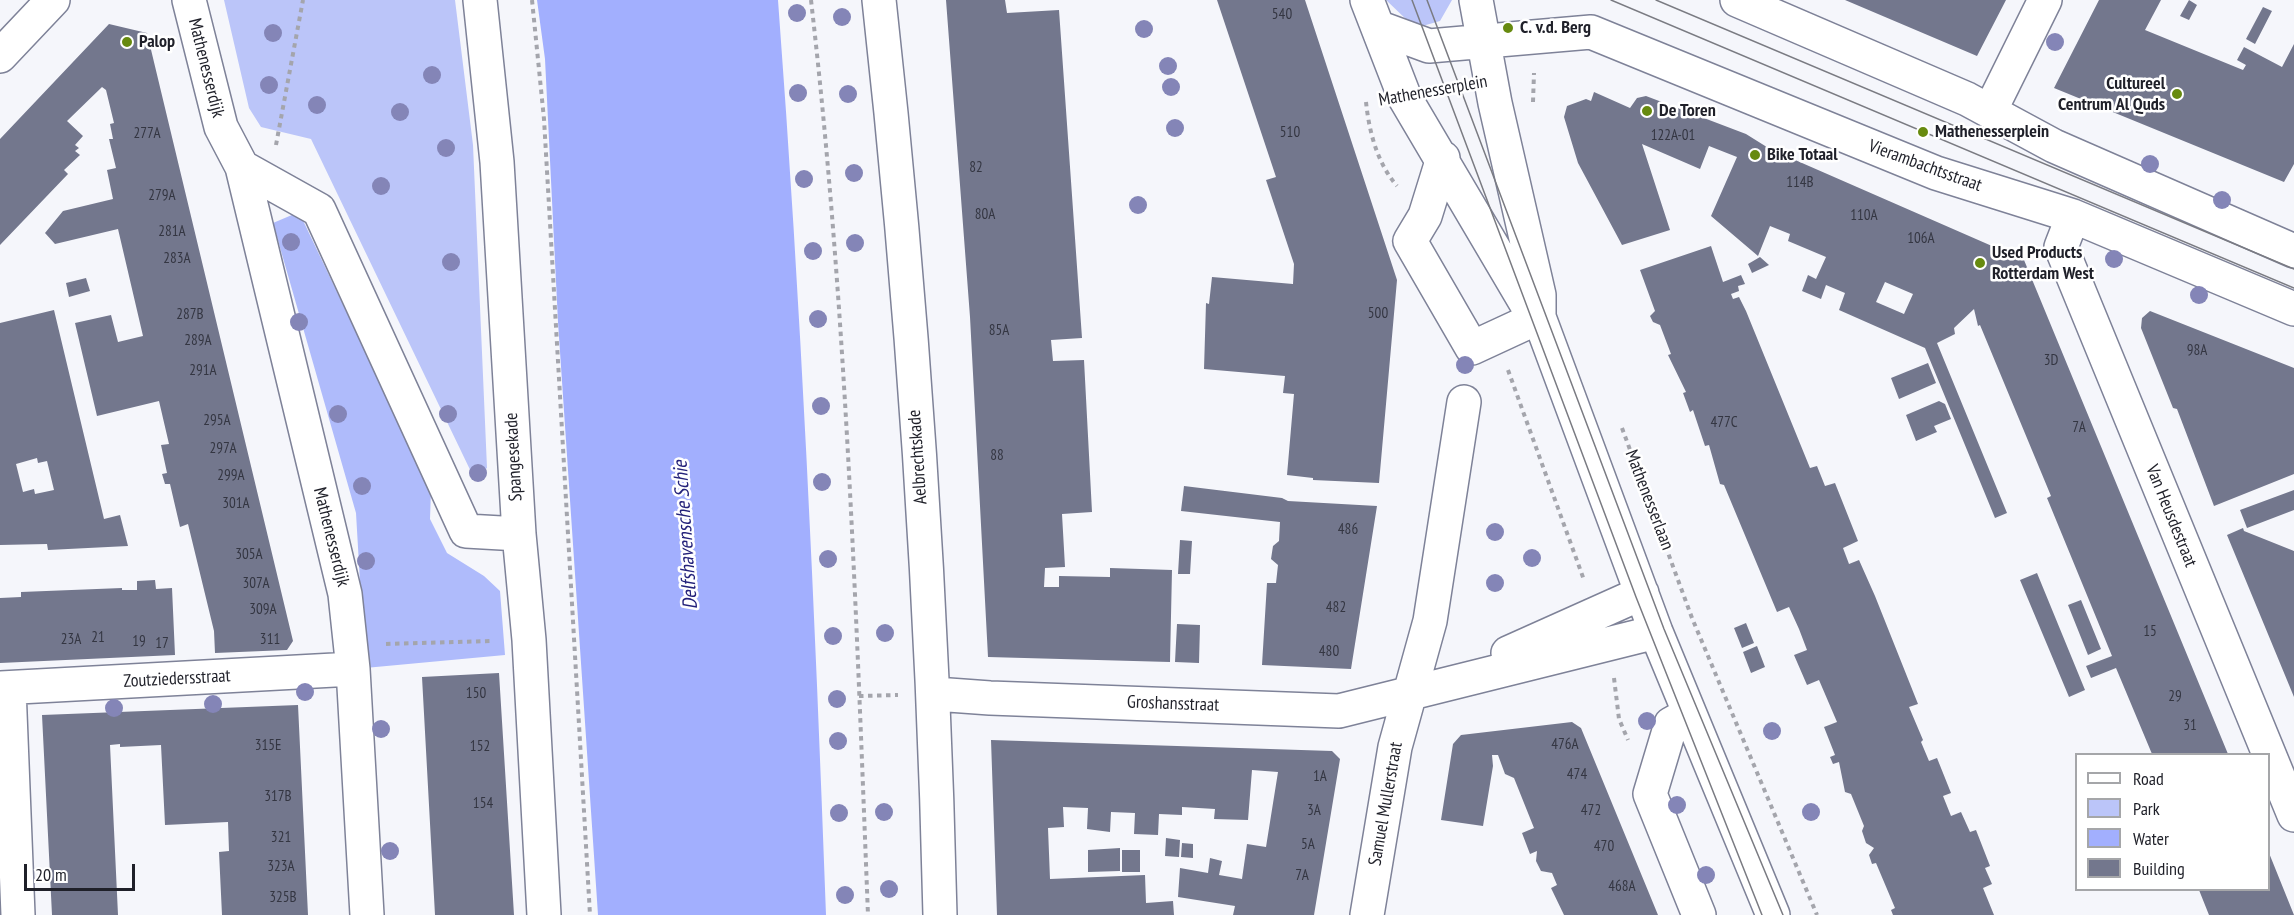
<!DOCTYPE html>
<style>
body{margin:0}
#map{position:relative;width:2294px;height:915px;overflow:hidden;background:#f5f6fb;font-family:"PT Sans Narrow",sans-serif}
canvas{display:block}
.legend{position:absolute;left:2075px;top:753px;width:195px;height:138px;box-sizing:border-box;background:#fff;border:2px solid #a5a6a9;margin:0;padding:8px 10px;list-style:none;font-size:18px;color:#1f2029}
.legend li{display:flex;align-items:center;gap:12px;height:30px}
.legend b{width:30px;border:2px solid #a5a6a9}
.scale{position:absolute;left:24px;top:864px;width:111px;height:27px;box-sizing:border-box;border:3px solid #1f2029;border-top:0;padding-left:8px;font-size:18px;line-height:21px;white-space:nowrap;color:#1f2029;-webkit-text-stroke:4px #fff;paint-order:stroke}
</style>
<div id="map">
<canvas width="2294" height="915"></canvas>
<ul class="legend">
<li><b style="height:8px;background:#fff"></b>Road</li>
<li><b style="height:16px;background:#bbc5f9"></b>Park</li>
<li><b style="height:16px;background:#a2affe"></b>Water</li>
<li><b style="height:16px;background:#73778d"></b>Building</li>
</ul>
<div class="scale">20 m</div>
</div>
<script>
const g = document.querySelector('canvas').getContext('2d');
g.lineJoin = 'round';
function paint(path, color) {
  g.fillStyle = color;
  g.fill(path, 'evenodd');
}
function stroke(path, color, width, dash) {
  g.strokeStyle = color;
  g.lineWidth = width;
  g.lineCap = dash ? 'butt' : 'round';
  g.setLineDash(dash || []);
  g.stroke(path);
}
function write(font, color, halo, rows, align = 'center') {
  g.font = font + ' "PT Sans Narrow",sans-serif';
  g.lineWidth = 5;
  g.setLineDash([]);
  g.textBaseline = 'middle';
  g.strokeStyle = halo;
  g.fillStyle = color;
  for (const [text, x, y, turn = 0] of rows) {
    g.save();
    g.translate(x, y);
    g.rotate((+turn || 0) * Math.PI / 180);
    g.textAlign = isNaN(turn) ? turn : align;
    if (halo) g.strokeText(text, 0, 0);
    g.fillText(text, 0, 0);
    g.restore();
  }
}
paint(new Path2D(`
 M224 0H455L473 145 487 468 474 478 311 139 261 127 249 108Z
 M1386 0H1452L1440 21 1419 27 1409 22Z`), '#bbc5f9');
paint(new Path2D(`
 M299 212 431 490 430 519 447 553 484 576 500 591 505 655 365 668 356 513 273 223Z`), '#afbbfb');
paint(new Path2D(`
 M537 0H778C801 305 815 610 826 915H598L558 322 545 59Z`), '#a2affe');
paint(new Path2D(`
 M946 0H1005L1007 13 1059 10 1082 338 1051 340 1053 361 1084 360 1092 512 1062 514 1065 567 1045 568 1044 587H1059V576L1110 577V568L1172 570 1170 662 988 657 970 317Z
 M1217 0H1305L1397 280 1379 483 1313 480V478L1287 475 1294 394 1283 393 1285 376 1204 369 1206 303 1209 304 1212 277 1293 284 1294 264 1266 180 1276 177Z
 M1845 0H2006L1977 56Z
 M2099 0H2161L2145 30 2243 70 2246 65 2237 60 2244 47 2282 67 2294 44V164L2284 182 2054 88Z
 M2189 0 2197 5 2189 20 2180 16Z
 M2263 7 2272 11 2255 44 2246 39Z
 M109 24 147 33 293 641 287 650 215 653 214 631 188 524 180 527 170 484H165L162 474 167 473 161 445 169 444 159 401 97 416 75 323 111 315 118 342 143 336 118 229 55 244 45 233 63 211 113 199 107 170 116 168 109 139H113L110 124 114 123 106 90 102 87 67 121 83 136 75 145 79 148 75 151 80 155 64 170 68 174 0 245V139Z
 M1594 92 1630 108 1637 98 1646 96 1746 134 1770 149 2024 260 2228 754H2152L2116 668 2091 678 2086 666 2112 656 2047 498 2051 496 1980 325 1978 326 1974 309 1954 328 1955 334 1937 343 2007 513 1995 518 1925 348 1839 310 1845 293 1826 285 1821 299 1802 291 1808 275 1816 279 1826 257 1788 241 1790 234 1770 226 1758 256 1711 216 1737 157 1709 146 1700 169 1642 144 1670 230 1622 245 1578 163 1564 117 1567 106 1586 99 1591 101ZM1885 282 1913 294 1904 314 1876 302Z
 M1711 246 1723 282 1741 275 1745 284 1738 286 1739 291 1731 294 1733 299 1739 297 1746 311 1810 468 1817 466 1825 486 1835 483 1858 541 1843 548 1849 564 1859 560 1875 596 1918 704 1909 707 1923 740 1921 742 1929 761 1937 758 1951 793 1943 796 1951 816 1961 812 1970 832 1976 830 1990 866 1985 868 1992 884 1983 888 1994 915H1893L1891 910 1895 908 1876 863 1872 864 1869 855 1874 848 1866 843 1862 831 1864 826 1851 794 1845 792 1839 762 1833 764 1830 757 1835 755 1824 727 1837 722 1819 680 1807 685 1794 655 1807 650 1799 629 1789 607 1777 612 1724 485 1720 484 1709 445 1705 446 1693 410 1690 412 1683 393 1686 392 1668 355 1671 354 1660 325 1653 322 1650 316 1655 311 1640 270Z
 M1760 257 1769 265 1752 273 1748 264Z
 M86 278 90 291 69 297 66 283Z
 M54 310 104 519 120 515 128 546 48 550 47 544 0 545V323ZM37 458 38 463 47 461 54 490 35 494 34 489 23 492 16 464Z
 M2150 311 2294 368V474L2214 506 2177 409 2173 408 2141 328 2142 318Z
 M1928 363 1936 383 1899 399 1891 378Z
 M1939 401 1945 404 1951 419 1934 426 1937 432 1916 441 1906 415Z
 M1184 486 1282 498 1288 501 1377 506 1351 669 1262 665 1267 583H1276L1278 565 1271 559 1273 546 1279 541 1280 522 1181 511Z
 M2294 490V510L2247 528 2240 510Z
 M2243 528 2244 531 2294 551V697L2227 535Z
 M1180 540 1192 541 1190 574H1178Z
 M2037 573 2085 690 2069 697 2020 580Z
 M155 580 156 589 172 588 175 655 0 663V598L21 597V592L122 588V590H137V581Z
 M2081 600 2101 649 2088 655 2068 605Z
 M1746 623 1754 643 1742 648 1734 628Z
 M1177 624 1200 625 1199 663 1175 662Z
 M1757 646 1765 667 1751 673 1743 652Z
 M499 673 514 915H435L422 677Z
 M298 705 308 915H222L219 852 229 851 228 822 165 825 161 745 120 747V744L110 745 118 915H52L42 715Z
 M1572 722 1581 728 1658 915H1564L1551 888 1557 885 1552 873 1541 871 1536 861 1537 851 1530 854 1522 833 1534 828 1514 778 1505 774 1498 755H1492L1493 766 1483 826 1441 820 1453 744 1461 735Z
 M991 740 1332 751 1340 759 1314 915H1233L1235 906 1178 897 1180 868 1208 873 1210 858 1222 861 1219 875 1242 879 1247 844 1266 847 1278 772 1252 770 1248 820 1214 819 1215 809 1182 807V815L1159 814 1158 835 1134 834 1135 813 1111 812 1110 832 1087 829 1088 808 1063 807 1064 827 1048 828 1050 879 1145 875 1146 903 1173 901 1174 915H997Z
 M1166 838 1180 840 1179 857 1165 856Z
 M1182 843 1193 844V858L1181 857Z
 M1120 848V871L1088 872V850Z
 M1122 850H1140V872H1122Z
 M2269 853 2294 915H2209L2199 890H2268Z`), '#73778d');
const minor = new Path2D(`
 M189 0 221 127 242 167 345 594 353 669 367 915
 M480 0 497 162 519 534 529 640 544 915
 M879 0C913 304 933 610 940 915
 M1367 0 1405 98 1526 303 1536 313
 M1476 0 1495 103 1539 295V317L1656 632 1773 915
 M1737 0 1967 99 2054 146 2294 251
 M1380 28 1429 46 1591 32 1936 173 2073 216 2294 309
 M0 56 53 0
 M1990 111 2045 0
 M1443 158 1425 216 1410 241 1472 348 1539 317
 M242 167 319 210 466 531 519 534
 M2073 216 2061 247 2294 815
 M1508 653 1642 593
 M0 688 353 669
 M9 688 18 915
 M935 694 990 698 1339 711 1656 632
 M1689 714 1671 724 1650 794 1699 915
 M1367 915 1395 747 1430 621 1464 402`);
stroke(minor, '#7e8298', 36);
stroke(new Path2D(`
 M532 0 544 119 590 915
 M811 0C846 303 856 610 868 915
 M1441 90 1457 87
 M1366 102C1369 131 1377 163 1397 186
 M1533 102 1534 73
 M276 145 303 0
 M1508 370 1584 580
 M1622 428 1692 618 1817 915
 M386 644 493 641
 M1614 678 1619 719 1628 740
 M859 696 898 695`), '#a4a5ac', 4, [4.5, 4.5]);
stroke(minor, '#fff', 33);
stroke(new Path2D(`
 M1412 0 1636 597 1762 915
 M1427 0 1664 629 1783 915
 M1611 0 2294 288
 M1656 0 2294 269`), '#7a7b82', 1.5);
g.fillStyle = '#8485b7';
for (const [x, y] of [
 [797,13],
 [842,17],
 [1144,29],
 [273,33],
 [2055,42],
 [1168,66],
 [432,75],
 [269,85],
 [1171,87],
 [798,93],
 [848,94],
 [317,105],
 [400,112],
 [1175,128],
 [446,148],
 [2150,164],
 [854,173],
 [804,179],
 [381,186],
 [2222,200],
 [1138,205],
 [291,242],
 [855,243],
 [813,251],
 [2114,259],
 [451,262],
 [2199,295],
 [818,319],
 [299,322],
 [1465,365],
 [821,406],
 [338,414],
 [448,414],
 [478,473],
 [822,482],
 [362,486],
 [1495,532],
 [1532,558],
 [828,559],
 [366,561],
 [1495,583],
 [885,633],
 [833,636],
 [305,692],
 [837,699],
 [213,704],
 [114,708],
 [1647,721],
 [381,729],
 [1772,731],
 [838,741],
 [1677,805],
 [884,812],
 [1811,812],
 [839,813],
 [390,851],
 [1706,875],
 [889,889],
 [845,895]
]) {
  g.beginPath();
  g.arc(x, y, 9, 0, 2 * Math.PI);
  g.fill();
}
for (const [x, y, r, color] of [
 [1508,28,6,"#678a0f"],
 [127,42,6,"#678a0f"],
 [2177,94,6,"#678a0f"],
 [1647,111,6,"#678a0f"],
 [1923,132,6,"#678a0f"],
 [1755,155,6,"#678a0f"],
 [1980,263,6,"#678a0f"]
]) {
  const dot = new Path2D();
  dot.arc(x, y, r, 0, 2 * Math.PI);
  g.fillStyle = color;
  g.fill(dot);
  stroke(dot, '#fff', 2);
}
write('15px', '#343642', null, [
 ["540",1282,15],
 ["510",1290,133],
 ["277A",147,134],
 ["122A-01",1673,136],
 ["82",976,168],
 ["114B",1800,183],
 ["279A",162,196],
 ["80A",985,215],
 ["110A",1864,216],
 ["281A",172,232],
 ["106A",1921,239],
 ["283A",177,259],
 ["500",1378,314],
 ["287B",190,315],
 ["85A",999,331],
 ["289A",198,341],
 ["98A",2197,351],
 ["3D",2051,361],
 ["291A",203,371],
 ["295A",217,421],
 ["477C",1724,423],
 ["7A",2079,428],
 ["297A",223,449],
 ["88",997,456],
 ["299A",231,476],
 ["301A",236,504],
 ["486",1348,530],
 ["305A",249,555],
 ["307A",256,584],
 ["482",1336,608],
 ["309A",263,610],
 ["15",2150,632],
 ["21",98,638],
 ["23A",71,640],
 ["311",270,640],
 ["19",139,642],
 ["17",162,644],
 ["480",1329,652],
 ["150",476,694],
 ["29",2175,697],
 ["31",2190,726],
 ["476A",1565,745],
 ["315E",268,746],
 ["152",480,747],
 ["474",1577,775],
 ["1A",1320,777],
 ["317B",278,797],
 ["154",483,804],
 ["3A",1314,811],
 ["472",1591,811],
 ["321",281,838],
 ["5A",1308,845],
 ["470",1604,847],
 ["323A",281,867],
 ["7A",1302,876],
 ["468A",1622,887],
 ["325B",283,898]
]);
write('bold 18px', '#1f2029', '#fff', [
 ["C. v.d. Berg",1520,28],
 ["Palop",139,42],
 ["Cultureel",2165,84,"right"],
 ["Centrum Al Quds",2165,105,"right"],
 ["De Toren",1659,111],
 ["Mathenesserplein",1935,132],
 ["Bike Totaal",1767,155],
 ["Used Products",1992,253],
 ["Rotterdam West",1992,274]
], 'left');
write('18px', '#1f2029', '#fff', [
 ["Mathenesserdijk",206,68,76],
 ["Mathenesserplein",1433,91,-10],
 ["Vierambachtsstraat",1925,166,20],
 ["Spangesekade",514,457,-93],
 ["Aelbrechtskade",918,457,-94],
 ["Mathenesserlaan",1649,500,69],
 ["Van Heusdestraat",2171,516,68],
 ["Mathenesserdijk",331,537,76],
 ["Zoutziedersstraat",177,679,-3],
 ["Groshansstraat",1173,704,2],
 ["Samuel Mullerstraat",1386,804,-80]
]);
write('italic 20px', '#24227a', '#fff', [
 ["Delfshavensche Schie",686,535,-94]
]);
</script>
